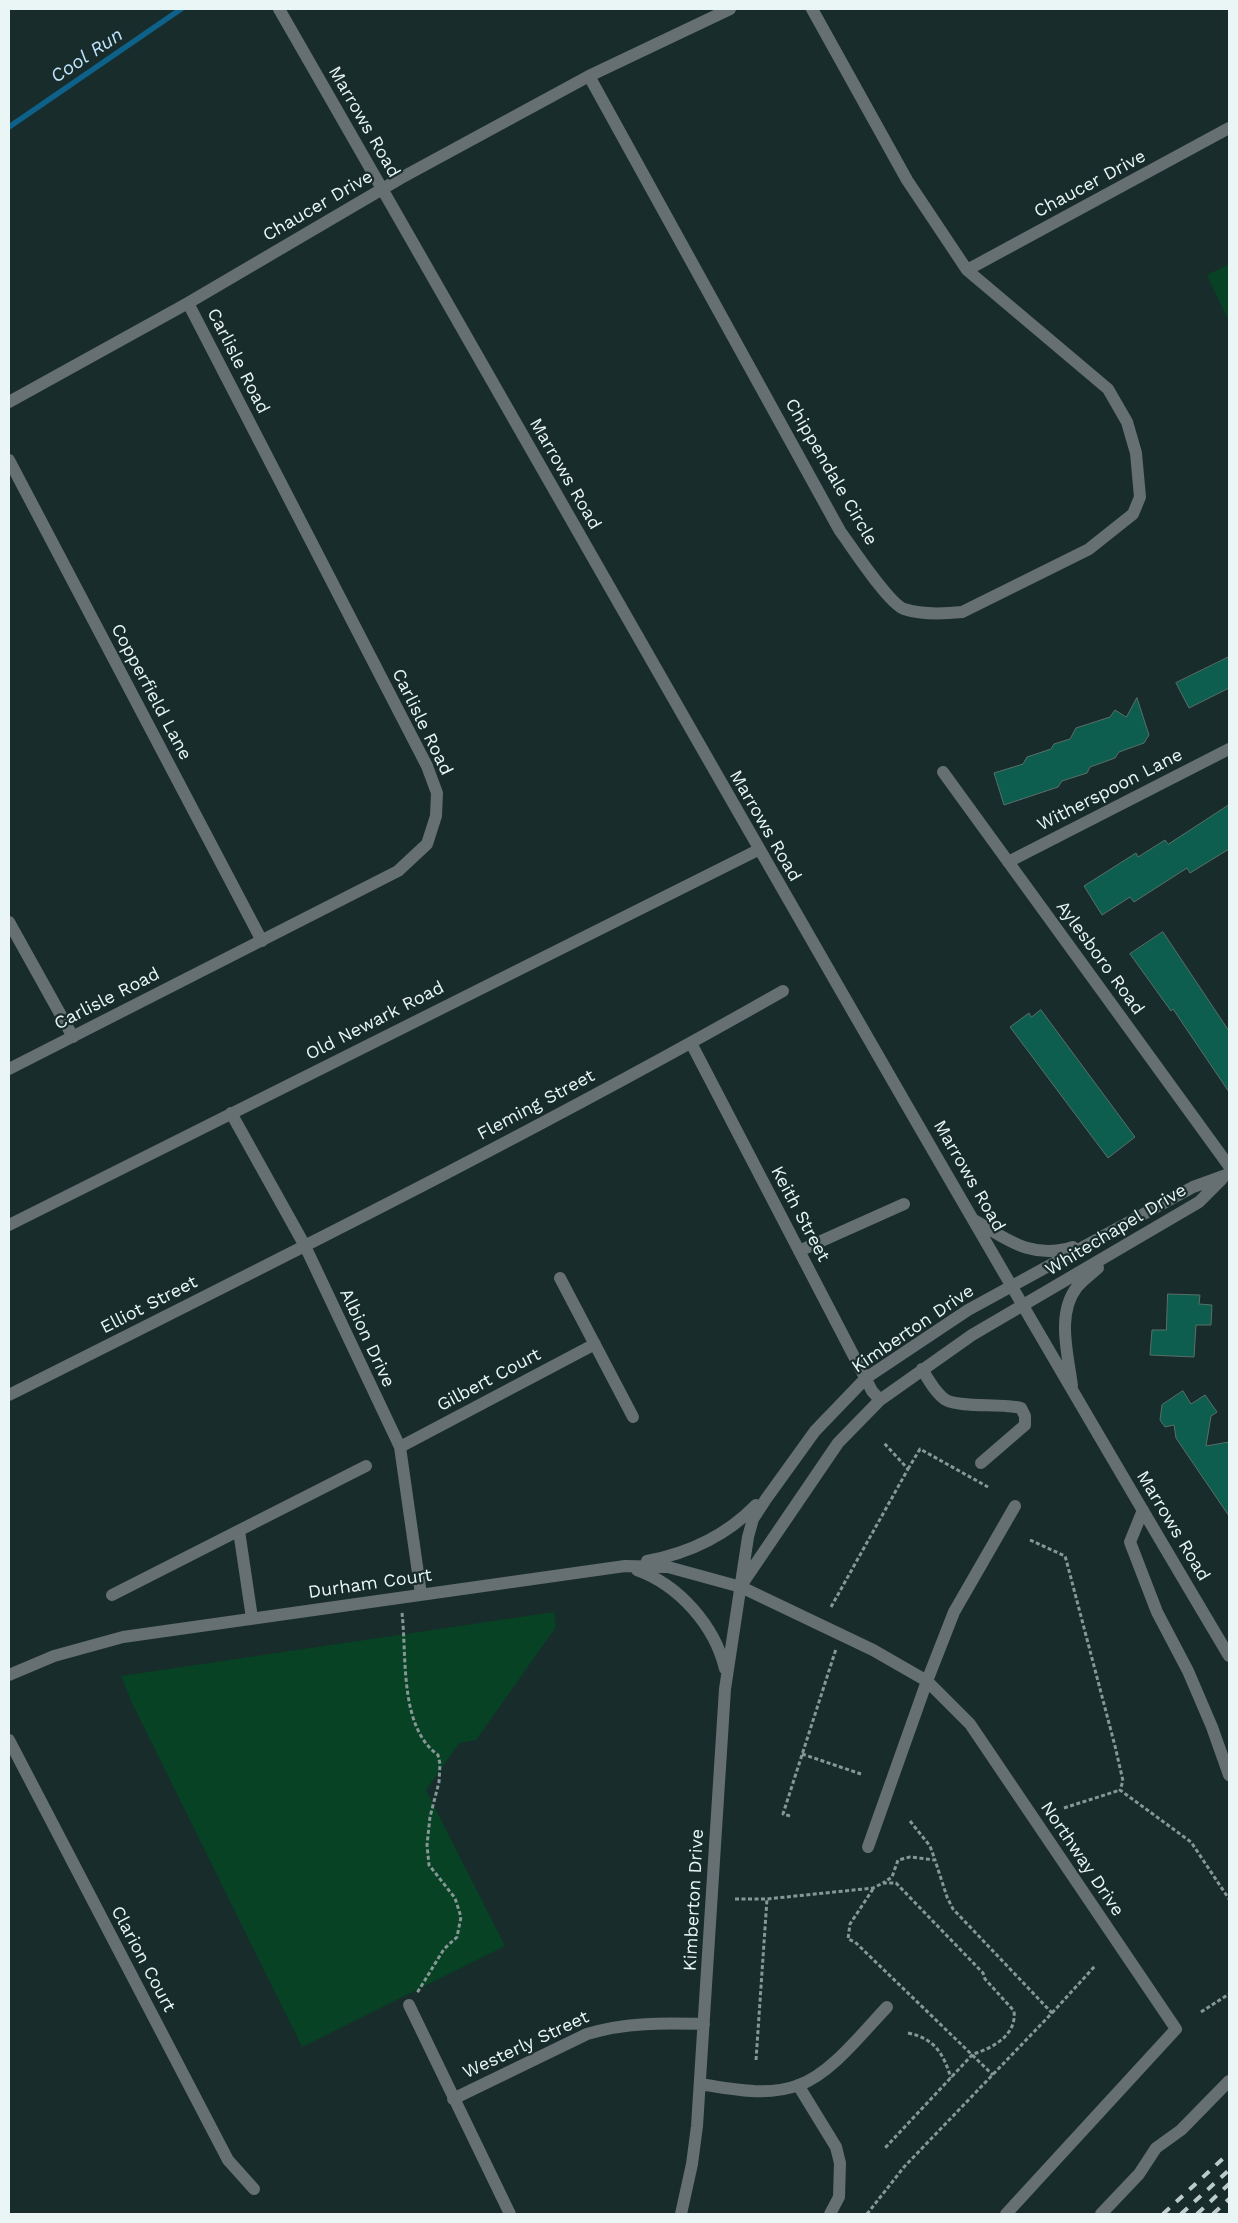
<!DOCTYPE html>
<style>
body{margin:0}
#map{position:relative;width:1238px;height:2223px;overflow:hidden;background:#182c2c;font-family:"Work Sans",sans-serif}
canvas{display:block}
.frame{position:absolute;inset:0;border:10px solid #eaf6f6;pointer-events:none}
</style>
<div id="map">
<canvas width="1238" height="2223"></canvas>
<div class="frame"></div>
</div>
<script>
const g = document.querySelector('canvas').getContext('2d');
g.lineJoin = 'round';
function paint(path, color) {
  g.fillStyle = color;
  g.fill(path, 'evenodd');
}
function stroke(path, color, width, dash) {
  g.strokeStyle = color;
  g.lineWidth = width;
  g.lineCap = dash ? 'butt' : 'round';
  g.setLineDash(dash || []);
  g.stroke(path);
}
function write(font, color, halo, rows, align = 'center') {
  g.font = font + ' "Work Sans",sans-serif';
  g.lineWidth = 4.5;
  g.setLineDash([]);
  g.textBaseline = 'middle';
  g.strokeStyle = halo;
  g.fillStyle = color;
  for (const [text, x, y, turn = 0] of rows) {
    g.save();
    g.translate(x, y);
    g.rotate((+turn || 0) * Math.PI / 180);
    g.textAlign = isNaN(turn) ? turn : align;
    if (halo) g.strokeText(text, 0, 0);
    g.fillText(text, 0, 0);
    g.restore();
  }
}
paint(new Path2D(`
 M1229 264V322L1207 275Z
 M554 1612 556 1627 476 1740 459 1743 426 1790 505 1946 302 2047 132 1703 121 1676Z`), '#064223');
stroke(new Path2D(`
 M9 127 181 9`), '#0e6189', 5.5);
const building = new Path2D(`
 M1229 657V688L1189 708 1176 683Z
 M1137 698 1149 735 1144 743 1119 752 1115 758 1090 767 1087 773 1062 781 1058 787 1004 805 994 773 1023 764 1027 757 1051 749 1054 744 1070 739 1076 728 1110 717 1115 710 1126 717Z
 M1229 805V849L1190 873 1187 868 1134 902 1130 897 1102 915 1084 886 1136 853 1138 857 1165 840 1168 844Z
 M1163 932 1229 1031V1092L1173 1009 1171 1011 1130 954Z
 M1041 1010 1135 1137 1108 1158 1010 1027 1029 1013 1031 1017Z
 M1168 1294 1200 1295 1199 1304 1212 1305 1211 1325H1196L1194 1357 1150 1355 1152 1330H1166Z
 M1183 1391 1191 1404 1205 1395 1217 1412 1211 1416 1206 1446 1229 1442V1516L1176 1438 1174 1425 1165 1427 1160 1420 1162 1405Z`);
paint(building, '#0d5e4e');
stroke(building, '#5a6f68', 1);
stroke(new Path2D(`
 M908 1469 920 1449 988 1487
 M1030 1540 1065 1556 1067 1563 1115 1746 1123 1781 1120 1790 1191 1842 1229 1899
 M831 1607 908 1469 884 1443
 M402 1613C407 1657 399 1727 438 1755L440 1764 439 1782 430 1817 427 1845 429 1865 455 1898 461 1917 457 1937 444 1949 417 1993
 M802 1754 861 1774
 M1064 1808 1120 1790
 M790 1816 783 1814 836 1649
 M910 1821 930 1846 935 1860
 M873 1889 850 1924 848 1939 855 1942 993 2075
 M735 1899H767L873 1888 883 1883H896L983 1973 985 1979 1014 2011C1017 2035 993 2048 973 2054L884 2149
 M1201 2012 1229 1994
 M1052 2013 1095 1966
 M908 2033C935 2039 943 2053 951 2078
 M756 2060 767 1899
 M867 2214 904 2167 1052 2013 953 1909 947 1897 935 1860 910 1857 898 1860 892 1877 883 1883`), '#879797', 3, [4, 2.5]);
stroke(new Path2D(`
 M279 9C595 559 905 1111 1229 1656
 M589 76 840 531C852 547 888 603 904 609 922 615 943 614 962 612L1089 549 1133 514 1140 497 1136 453 1127 422 1108 389 967 270 907 180 812 9
 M967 270 1229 128
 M9 402 188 303 401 178 589 76 730 9
 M9 460 262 941
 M943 772 1229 1166
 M1008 862 1229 749
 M9 922 73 1037
 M691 1043 872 1391 880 1400
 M9 1069 398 871 427 844 436 816 437 793 427 766 188 303
 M231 1113 305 1246 400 1447 421 1594
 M974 1220C1008 1240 1032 1260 1073 1247
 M9 1225 758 850
 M799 1251 904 1204
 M560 1278 633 1417
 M922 1369C928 1379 936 1394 946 1400 961 1408 1001 1403 1021 1408L1025 1416V1425L981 1463
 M1072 1386C1068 1354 1056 1314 1077 1287 1083 1280 1091 1274 1098 1268
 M9 1395C269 1264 530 1135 783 991
 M400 1447 595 1344
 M1143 1510 1130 1542 1157 1612 1188 1671 1212 1727 1229 1775
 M239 1531 252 1618
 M647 1561C690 1553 726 1536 756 1505
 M637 1570C679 1585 715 1626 725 1669
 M742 1584 838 1443 880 1400 972 1335 1199 1202 1222 1179
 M112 1595 366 1466
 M9 1675 54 1656 123 1637 625 1566 668 1567 741 1587 873 1650 927 1681 970 1724 1176 2029 1006 2214
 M9 1740 228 2160 254 2189
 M868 1847 927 1681 954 1612 1015 1506
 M409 2005 510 2214
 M700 2084C732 2089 767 2097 799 2085 831 2074 863 2032 887 2007
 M798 2085 836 2147 840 2163 839 2197 830 2214
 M453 2099 587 2034C626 2022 664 2023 704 2024
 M681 2214 692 2164 697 2126 725 1689 748 1537 753 1519 766 1499 815 1431 866 1378 968 1310 1193 1187 1229 1174
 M1101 2214 1139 2174 1156 2148 1181 2130 1229 2081`), '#666f72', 12);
stroke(new Path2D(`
 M1163 2214 1229 2153
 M1181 2214 1229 2170
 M1197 2214 1229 2184
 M1213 2214 1229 2199`), '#bccaca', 4, [9, 9]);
write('18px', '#eaf6f6', '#182c2c', [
 ["Marrows Road",364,122,60],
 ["Chaucer Drive",1090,184,-28],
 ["Chaucer Drive",318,206,-30],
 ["Carlisle Road",238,361,63],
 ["Chippendale Circle",831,472,60],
 ["Marrows Road",565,474,60],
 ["Copperfield Lane",151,692,62],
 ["Carlisle Road",422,722,64],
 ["Witherspoon Lane",1110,790,-27],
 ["Marrows Road",765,826,60],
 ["Aylesboro Road",1100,958,54],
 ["Carlisle Road",107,999,-27],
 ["Old Newark Road",375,1021,-27],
 ["Fleming Street",536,1105,-28],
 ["Marrows Road",969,1176,60],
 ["Keith Street",800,1214,62],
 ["Whitechapel Drive",1116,1230,-31],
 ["Elliot Street",149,1305,-27],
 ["Kimberton Drive",913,1329,-34],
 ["Albion Drive",367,1338,65],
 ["Gilbert Court",489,1380,-28],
 ["Marrows Road",1173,1526,59],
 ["Durham Court",370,1584,-8],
 ["Northway Drive",1082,1859,56],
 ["Kimberton Drive",694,1900,-87],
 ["Clarion Court",143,1959,62],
 ["Westerly Street",526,2045,-25]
]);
write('italic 19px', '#bfe4fc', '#182c2c', [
 ["Cool Run",87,56,-34]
]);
</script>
